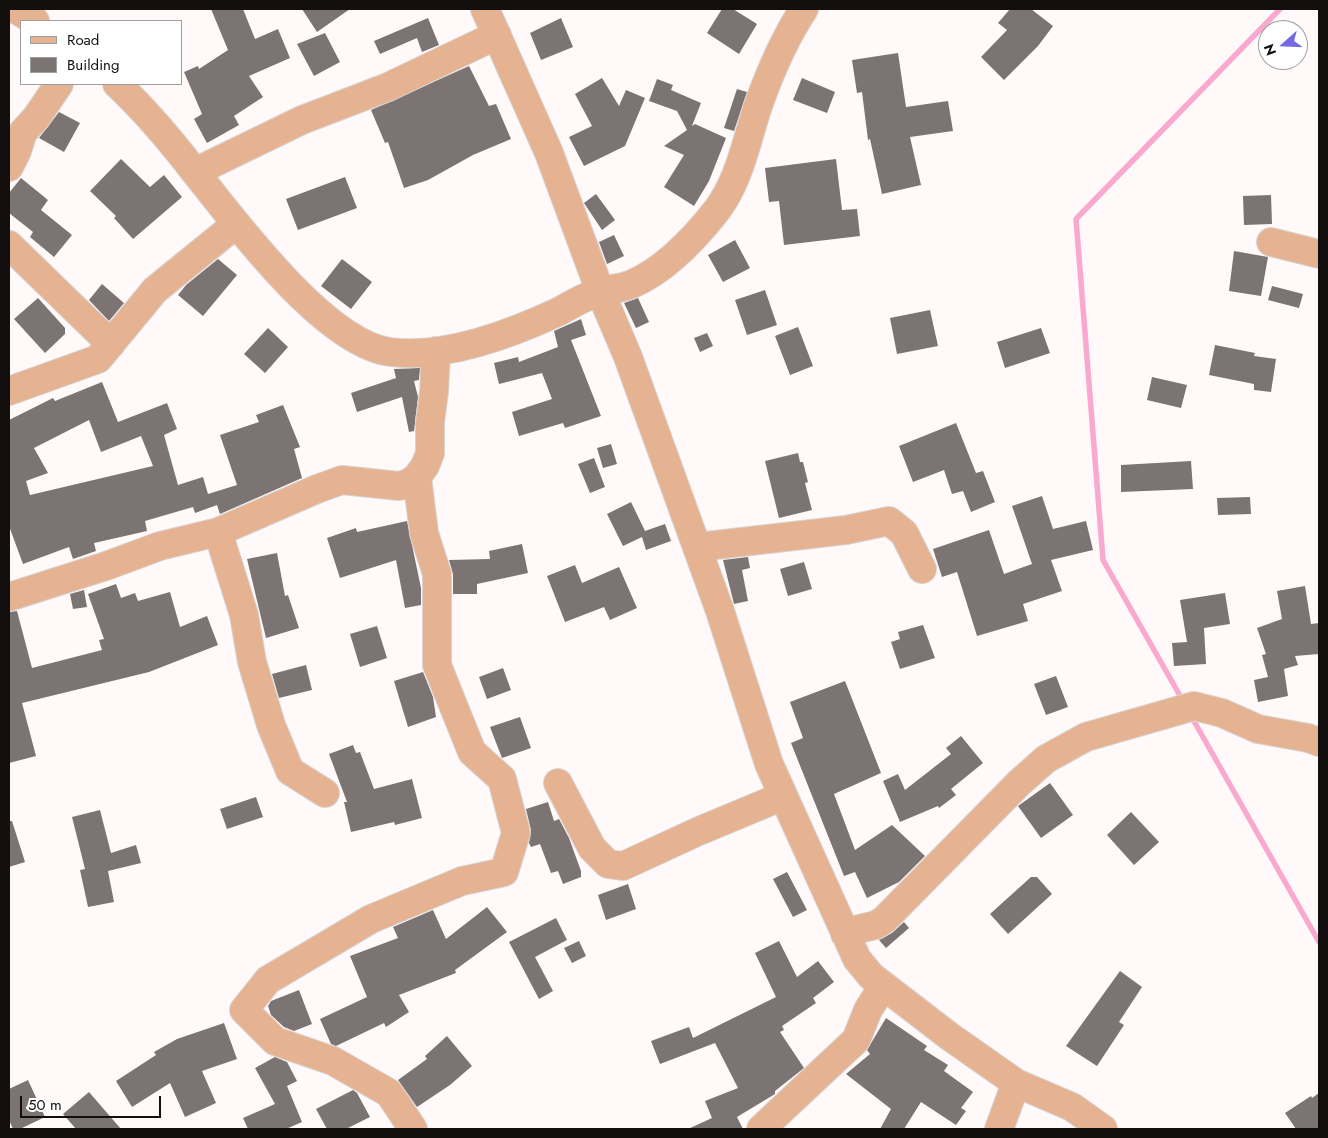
<!DOCTYPE html>
<style>
body{margin:0}
#map{position:relative;width:1328px;height:1138px;overflow:hidden;background:#fffaf9;font-family:Jost,sans-serif}
canvas{display:block}
.frame{position:absolute;inset:0;border:10px solid #120f0e;pointer-events:none}
.legend{position:absolute;left:20px;top:20px;width:162px;height:65px;box-sizing:border-box;background:#fff;border:1px solid #a09f9f;margin:0;padding:6px 9px;list-style:none;font-size:15px;color:#120f0e}
.legend li{display:flex;align-items:center;gap:10px;height:25px}
.legend b{width:25px;border:1px solid #a09f9f}
.north{position:absolute;left:1258px;top:20px;width:50px;height:50px;box-sizing:border-box;background:#fff;border:1px solid #a09f9f;border-radius:50%;rotate:250deg;font-size:14px;font-weight:700;line-height:20px;text-align:center;color:#120f0e}
.north::after{content:'';display:block;margin:auto;width:18px;height:22px;background:#7569e4;clip-path:polygon(50% 0,100% 100%,50% 72%,0 100%)}
.scale{position:absolute;left:20px;top:1096px;width:141px;height:22px;box-sizing:border-box;border:2px solid #120f0e;border-top:0;padding-left:6px;font-size:15px;line-height:18px;white-space:nowrap;color:#120f0e;-webkit-text-stroke:4px #fff;paint-order:stroke}
</style>
<div id="map">
<canvas width="1328" height="1138"></canvas>
<div class="frame"></div>
<ul class="legend">
<li><b style="height:6px;background:#e5b391"></b>Road</li>
<li><b style="height:14px;background:#7c7373"></b>Building</li>
</ul>
<div class="north">N</div>
<div class="scale">50 m</div>
</div>
<script>
const g = document.querySelector('canvas').getContext('2d');
g.lineJoin = 'round';
function stroke(path, color, width, dash) {
  g.strokeStyle = color;
  g.lineWidth = width;
  g.lineCap = dash ? 'butt' : 'round';
  g.setLineDash(dash || []);
  g.stroke(path);
}
function paint(path, color) {
  g.fillStyle = color;
  g.fill(path, 'evenodd');
}
stroke(new Path2D(`
 M1183 701 1103 560 1076 219 1280 9
 M1190 714 1319 942`), '#f9a8cf', 5.5);
paint(new Path2D(`
 M211 9H243L255 39 278 29 290 58 249 76 263 97 234 116 239 125 207 143 194 119 202 114 184 72 198 66 199 69 228 50Z
 M302 9H350L317 32Z
 M722 9H733L757 24 739 54 707 33Z
 M1010 9H1031L1053 26 1038 46 1004 80 981 57 1007 30 998 23Z
 M428 18 439 45 422 52 417 38 380 54 374 41Z
 M561 18 573 47 541 60 530 33Z
 M325 33 340 62 314 76 297 44Z
 M898 53 906 107 948 101 953 131 910 137 921 185 882 194 870 139 868 140 862 92 857 93 852 60Z
 M469 66 489 106 496 104 511 139 473 155 428 180 404 188 388 142 385 143 371 110Z
 M602 78 619 106 626 90 645 98 625 146 584 166 569 137 592 126 575 94Z
 M802 78 835 92 827 113 793 100Z
 M657 79 673 85 671 90 701 103 692 126 695 124 726 138 709 181 694 206 664 187 684 155 664 146 687 130 677 111 649 101Z
 M737 89 747 92 734 131 724 128Z
 M59 112 80 123 64 152 39 138Z
 M121 159 150 187 164 175 182 197 133 239 114 218 116 216 90 191Z
 M836 159 842 210 857 209 860 236 784 245 779 201 769 202 765 168Z
 M345 177 357 208 298 230 286 199Z
 M21 178 48 200 41 210 72 235 54 257 30 237 33 232 9 213V193Z
 M596 194 615 220 602 230 584 203Z
 M1271 195 1272 224 1244 225 1243 196Z
 M614 235 624 256 607 264 599 242Z
 M735 240 750 268 723 282 708 255Z
 M1234 251 1268 257 1261 296 1229 291Z
 M218 259 237 275 203 316 178 295 186 285Z
 M342 259 372 282 351 309 321 286Z
 M102 284 124 303 109 321 89 300Z
 M1272 286 1303 294 1299 308 1268 300Z
 M765 290 777 325 747 335 735 300Z
 M38 298 65 328V334L45 353 14 319Z
 M638 298 649 322 636 328 624 303Z
 M930 310 938 346 897 354 890 318Z
 M581 319 586 335 571 340 601 416 565 428 563 423 519 436 512 412 552 399 542 373 499 384 494 363 518 357 519 362 558 347 554 331Z
 M798 327 813 366 790 375 775 336Z
 M268 328 288 347 265 373 244 354Z
 M1041 328 1050 353 1005 368 997 342Z
 M707 333 713 346 700 352 694 338Z
 M1215 345 1255 353 1254 356 1276 359 1271 392 1254 390V384L1209 375Z
 M420 368 419 380 414 381 418 397 414 431 409 432 402 397 357 412 351 393 396 378 394 369Z
 M1152 377 1187 385 1181 408 1147 400Z
 M102 382 118 422 167 403 177 429 164 435 178 485 203 477 208 494 237 485 220 435 259 422 256 415 283 405 300 447 294 449 302 478 220 514 217 505 195 513 193 507 145 521 147 531 94 543 96 551 73 559 69 547 23 564 9 526V420L53 398 55 401ZM89 420 101 452 141 436 153 466 30 495 26 481 48 473 34 448Z
 M956 423 976 473 983 471 995 502 971 512 963 491 952 494 944 470 913 482 899 446Z
 M611 444 617 464 603 468 597 448Z
 M798 453 800 462H803L808 482 805 483 812 510 779 518 765 461Z
 M594 458 605 487 590 493 578 464Z
 M1191 461 1193 489 1121 492V465Z
 M1042 496 1053 529 1086 521 1093 550 1051 560 1062 591 1023 604 1028 621 977 636 957 572 942 577 933 549 989 530 1004 574 1032 564 1012 506Z
 M1250 497 1251 514 1218 515 1217 498Z
 M631 502 645 531 665 524 671 541 646 550 642 537 623 546 607 514Z
 M407 521 421 588V605L405 608 396 560 340 578 327 538 356 528 357 532Z
 M522 544 528 573 477 584V594H453V574L449 560 490 559 489 551Z
 M277 553 285 596 288 595 299 628 266 638 247 559Z
 M748 557 750 568 742 570 748 601 734 604 723 560Z
 M804 562 812 589 788 596 780 569Z
 M575 565 582 583 619 567 637 608 610 620 604 607 565 622 547 576Z
 M116 584 121 598 135 593 138 601 170 592 180 627 207 616 218 645 149 672 22 703 36 756 9 763V612L17 611 32 668 102 650 99 640 104 639 88 594Z
 M1305 586 1311 624 1319 623V654L1295 656 1298 665 1284 669 1288 696 1258 702 1254 680 1268 677 1262 655 1266 654 1257 628 1282 619 1277 591Z
 M84 590 87 607 73 609 70 594Z
 M1225 593 1230 624 1204 628 1206 664 1174 666 1172 643 1187 642 1180 600Z
 M923 625 935 658 900 669 891 642 900 639 898 632Z
 M377 626 387 658 360 667 350 634Z
 M306 665 312 690 279 698 272 674Z
 M503 668 511 690 487 699 479 677Z
 M423 672 433 697 436 717 408 727 394 681Z
 M1056 676 1068 707 1046 715 1034 684Z
 M845 681 881 773 834 794 855 850 892 825 925 856 899 882 867 898 855 872 844 876 791 743 803 738 790 702Z
 M520 717 531 748 502 758 490 727Z
 M961 736 983 763 951 789 956 795 939 808 938 806 900 822 883 781 898 774 905 790 951 754 946 748Z
 M353 745 356 753 360 752 374 789 412 779 422 818 395 825 394 822 351 832 344 802H347L329 754Z
 M1050 783 1073 815 1041 838 1018 806Z
 M256 797 263 817 227 829 220 809Z
 M548 802 554 821 559 819 569 838 581 871V877L563 884 558 871 551 873 540 844 531 847 529 843 531 830 526 809Z
 M100 810 111 853 136 845 141 863 108 871 114 902 88 907 80 870 85 869 72 817Z
 M1131 812 1159 842 1134 865 1107 835Z
 M9 821H12L25 862 9 867Z
 M787 872 807 910 793 917 773 879Z
 M1031 877H1037L1052 894 1008 934 990 914Z
 M628 884 636 909 606 920 598 895Z
 M487 907 507 932 455 970 456 973 399 995 409 1012 386 1027 384 1023 336 1046 331 1044 320 1019 367 997 350 956 398 938 393 927 433 910 446 939Z
 M556 918 567 940 535 957 553 991 539 999 509 942Z
 M904 922 909 928 886 948 879 940 892 933Z
 M579 941 586 956 572 963 564 948Z
 M779 941 797 977 818 961 834 982 813 998 816 1003 782 1026 784 1030 780 1032 804 1068 775 1091V1094L737 1117 743 1129H688L712 1118 705 1101 738 1088 715 1043 660 1064 651 1041 689 1027 693 1038 776 997 755 953Z
 M1120 971 1142 987 1119 1022 1124 1025 1097 1066 1066 1046Z
 M299 990 312 1024 294 1031 284 1027 271 1015 268 1006 271 1001Z
 M886 1018 927 1046 924 1050 948 1065 944 1071 973 1092 961 1108 966 1111 956 1125 921 1102 904 1129H880L891 1109 846 1074 870 1054 867 1050Z
 M224 1023 237 1059 202 1071 216 1103 185 1117 170 1083 132 1107 116 1081 156 1055 154 1052 177 1039Z
 M447 1036 472 1066 450 1085 417 1107 398 1080 427 1059 425 1056Z
 M275 1057 287 1062 297 1081 287 1086 302 1122 286 1129H248L243 1118 275 1104 255 1068Z
 M28 1080 45 1117 20 1129H13L9 1120V1089Z
 M353 1090 357 1093 370 1117 346 1129H327L316 1109Z
 M89 1092 121 1129H76L63 1114Z
 M1319 1093V1129H1296L1285 1113 1311 1096 1312 1098Z`), '#7c7373');
const minor = new Path2D(`
 M15 9 35 21
 M485 9 549 153 600 291 628 357 720 611 769 764 857 959 871 976 949 1036 1016 1083 1072 1107 1103 1129
 M117 84C145 110 171 141 195 172 235 222 324 343 390 352 444 359 511 334 560 311 572 304 586 296 599 292 611 288 621 289 632 284 665 270 695 238 717 210 740 179 746 142 758 106 770 72 784 39 804 9
 M9 167 17 151 23 132 36 118 59 84
 M195 172 302 120 388 87 497 35
 M1271 242 1319 254
 M9 245 111 344
 M9 391 98 359 155 290 235 225
 M218 532 244 615 252 662 271 725 290 771 325 793
 M698 547 846 530 889 521 904 533 922 569
 M9 597 106 566 160 546 218 532 317 489 342 480 399 486 409 483 417 477 425 466 430 453V422L434 392 436 351
 M558 783 592 848 608 864 623 866 699 831 783 796
 M845 934 846 932 876 925 884 920 1019 783 1046 759 1086 737 1194 706 1222 713 1258 729 1308 738 1319 742
 M413 1129 389 1093 333 1061 275 1041 244 1010 268 980 371 919 462 881 504 872 516 833 502 779 472 752 437 665V574L424 533 417 477
 M761 1129 856 1040 868 1010 883 986
 M999 1129 1016 1083`);
stroke(minor, '#d9d4d3', 30);
stroke(minor, '#e5b391', 28);
</script>
